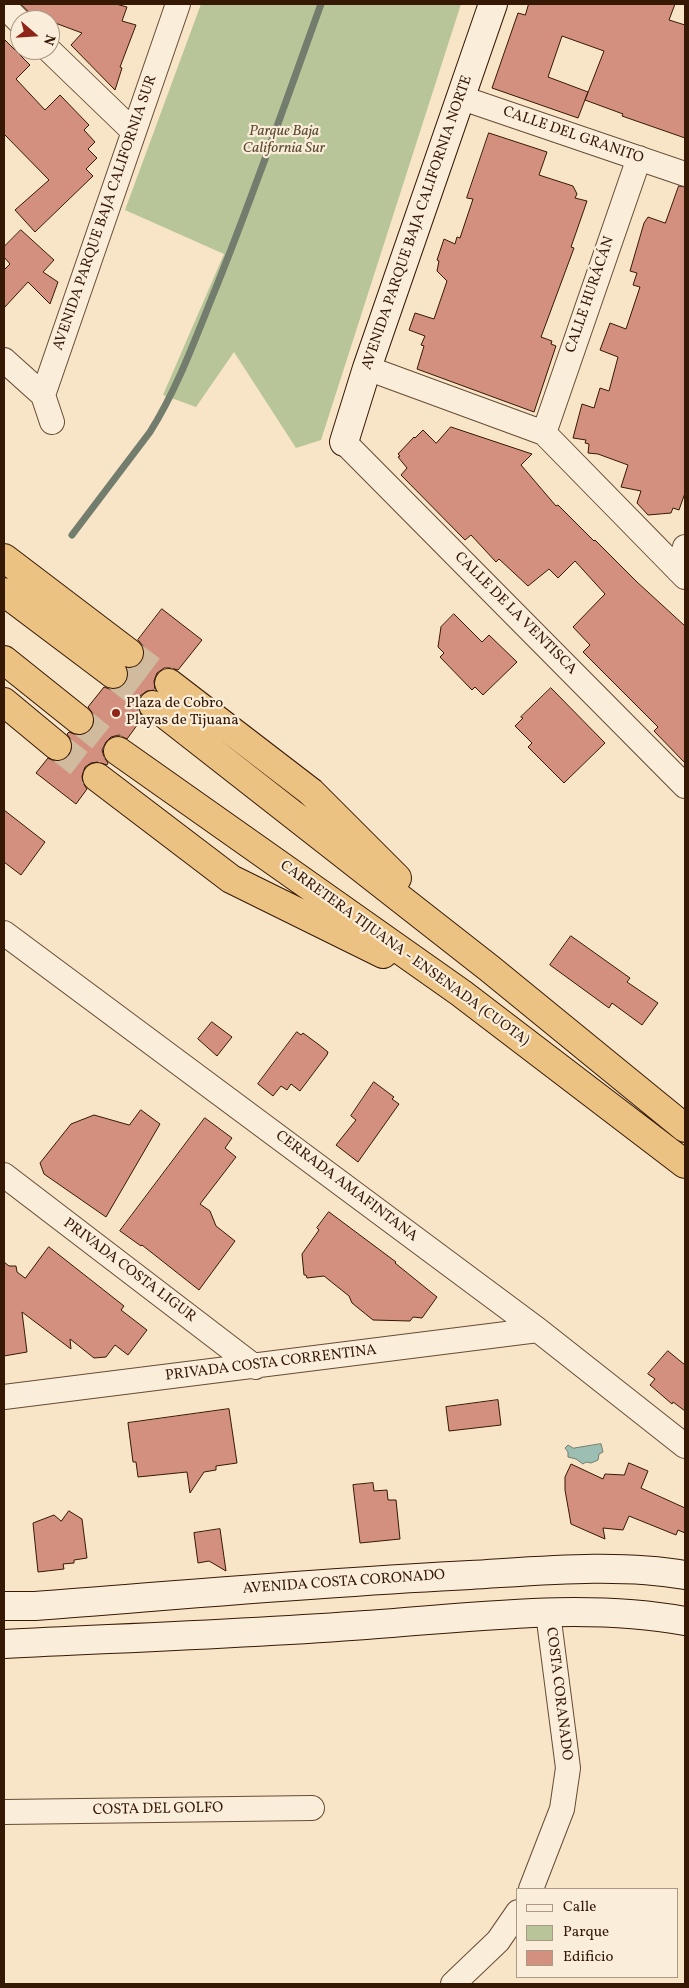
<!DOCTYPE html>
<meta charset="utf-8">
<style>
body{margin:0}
#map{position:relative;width:689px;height:1988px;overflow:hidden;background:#f8e4c6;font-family:Vollkorn,serif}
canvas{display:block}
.frame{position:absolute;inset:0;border:5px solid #351905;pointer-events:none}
.legend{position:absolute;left:516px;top:1888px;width:162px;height:90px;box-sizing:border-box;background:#faedda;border:1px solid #ab9885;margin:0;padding:6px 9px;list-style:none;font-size:15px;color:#351905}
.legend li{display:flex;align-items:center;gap:10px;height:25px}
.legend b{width:25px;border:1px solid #ab9885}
.north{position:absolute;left:10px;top:10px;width:50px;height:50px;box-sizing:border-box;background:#faedda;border:1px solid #ab9885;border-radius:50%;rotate:109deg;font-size:14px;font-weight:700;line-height:20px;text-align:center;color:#351905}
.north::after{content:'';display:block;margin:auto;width:18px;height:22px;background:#8f2418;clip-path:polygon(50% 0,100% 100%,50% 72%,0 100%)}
</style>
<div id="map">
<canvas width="689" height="1988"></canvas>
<div class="frame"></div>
<ul class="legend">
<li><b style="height:6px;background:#faedda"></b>Calle</li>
<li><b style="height:14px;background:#b8c599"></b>Parque</li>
<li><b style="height:14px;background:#d4907f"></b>Edificio</li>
</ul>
<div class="north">N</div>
</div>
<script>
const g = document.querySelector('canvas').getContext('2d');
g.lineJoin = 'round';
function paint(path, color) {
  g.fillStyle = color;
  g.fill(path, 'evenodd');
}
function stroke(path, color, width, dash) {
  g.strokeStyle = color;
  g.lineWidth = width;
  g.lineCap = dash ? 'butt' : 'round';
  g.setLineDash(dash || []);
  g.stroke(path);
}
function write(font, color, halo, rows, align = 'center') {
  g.font = font + ' Vollkorn,serif';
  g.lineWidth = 4.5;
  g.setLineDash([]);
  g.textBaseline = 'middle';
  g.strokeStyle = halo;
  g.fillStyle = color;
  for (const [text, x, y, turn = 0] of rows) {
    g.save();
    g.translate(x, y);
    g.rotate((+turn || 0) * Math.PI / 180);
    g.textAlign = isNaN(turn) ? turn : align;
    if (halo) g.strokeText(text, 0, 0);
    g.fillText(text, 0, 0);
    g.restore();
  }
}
paint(new Path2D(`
 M201 4H461L321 440 296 448 234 352 196 407 163 395 224 254 125 210Z`), '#b8c599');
const water = new Path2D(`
 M601 1444 603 1452 599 1454 598 1460 591 1463 586 1462 583 1464 576 1459 568 1457V1452L565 1448 568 1445 573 1448Z`);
paint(water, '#9dbfb3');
stroke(water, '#737d6d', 1);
stroke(new Path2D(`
 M72 535 150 432C177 389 194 342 213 295 252 199 286 101 321 4`), '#737d6d', 7);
const building = new Path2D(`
 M21 4H116L127 7 122 21 136 25 120 67 122 68 115 90 71 45 82 33 31 14Z
 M529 4H675L669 20 685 25V138L622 116 623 114 585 100 604 51 562 36 548 77 588 92 578 118 492 88 518 13 525 15Z
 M4 39 30 65 16 79 45 110 60 95 89 125 84 130 95 142 88 149 97 158 86 169 93 176 35 232 15 210 49 180 4 134Z
 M489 133 547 152 539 175 573 186 577 194 575 198 587 201 571 247 574 248 541 337 552 341 551 344 556 346 534 412 417 369 424 346 421 345 425 336 409 330 415 313 434 319 447 281 437 271 439 261 437 260 444 239 455 244 457 237 460 238 473 199 467 198Z
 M679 186 685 187V493L679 510 673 508 671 513 648 515 637 503 641 491 621 487 628 465 598 454 588 453 589 444 585 443 586 440 573 438 582 404 594 408 600 388 609 391 618 357 600 350 610 323 626 329 640 287 633 285 637 273 630 271 644 223 648 217 665 223Z
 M21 230 54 260 43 272 58 282 50 304 28 282 4 308V270L10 264 4 257V247Z
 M451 427 532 454 521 465 556 506 558 505 594 541 595 540 637 582 685 626V763L654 731 658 727 583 652 590 645 573 627 605 594 575 561 558 578 549 569 528 586 499 559 496 562 471 535 465 540 401 475 407 468 398 457 400 456 398 454 414 437 415 438 423 430 436 443Z
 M162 609 202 640 178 670 171 668H164L157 673 154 681 155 690 147 691 140 696 138 702V710L143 717 127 739 119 735 111 737 106 742 102 750 104 757 108 763 107 765 98 762 91 763 85 767 82 776 83 783 87 789 76 804 36 773 48 758 54 761H62L69 756 72 748 71 740 67 734 69 732 77 735 85 734 91 729 94 722V715L88 707 104 687 112 690 119 689 125 684 128 676V668L135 667 142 662 144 654V647L138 640Z
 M454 614 482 642 489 635 517 662 483 695 475 687 472 690 440 657 444 653 438 647 441 627Z
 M551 688 605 743 564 783 528 747 532 743 515 726 523 718 521 717Z
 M4 810 45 842 21 875 4 862Z
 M571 936 630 978 627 982 658 1003 642 1025 612 1003 609 1008 550 965Z
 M212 1022 232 1037 217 1056 198 1039Z
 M297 1032 301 1035 303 1033 318 1044 328 1052 327 1055 300 1091 291 1084 287 1090 281 1086 273 1096 258 1084Z
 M374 1082 394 1097 392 1099 399 1104 358 1162 336 1145 356 1120 351 1116Z
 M141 1110 160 1124 106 1217 44 1174 40 1163 71 1124 94 1115 129 1125Z
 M205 1118 232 1138 225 1148 236 1157 200 1204 210 1211 216 1226 235 1241 199 1290 142 1245 141 1246 120 1231Z
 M329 1212 396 1262 395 1263 437 1297 422 1318 413 1317 410 1321 373 1320 352 1303 349 1296 324 1276 307 1278 306 1275H304L302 1254 319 1230 317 1228Z
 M49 1247 124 1306 121 1310 147 1330 128 1355 115 1345 106 1357 94 1358 70 1339 71 1349 22 1312 27 1352 4 1356V1262L9 1266H16L17 1272 25 1278Z
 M668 1351 685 1365V1411L673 1402 672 1404 650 1385 655 1379 648 1374Z
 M498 1400 501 1425 449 1431 446 1407Z
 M229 1409 237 1463 216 1466V1470L204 1472 190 1493 187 1472 138 1477 136 1462H133L128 1423Z
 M629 1463 648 1471 641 1488 685 1508V1533L678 1530 676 1535 629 1516 623 1530 603 1528 605 1539 571 1524 565 1490V1477L571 1464 603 1479 605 1474 624 1475Z
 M373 1483 374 1491 387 1490 388 1500H396L400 1539 360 1543 353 1485Z
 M69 1511 82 1519 87 1558 74 1560V1563L63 1564 64 1569 38 1572 33 1523 54 1515 61 1521Z
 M220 1529 226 1571 209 1561 198 1563 194 1533Z`);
paint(building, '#d4907f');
stroke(building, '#351905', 1);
stroke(new Path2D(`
 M129 653 169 683
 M113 674 153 705
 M79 720 118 751
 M57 746 97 777`), '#d1bb9f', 28, [28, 14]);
const street = new Path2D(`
 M4 6 20 22
 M49 50 133 131
 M462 98 685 174
 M4 360 43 395
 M367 368 544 433 685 577
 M52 422 43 395 178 4
 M544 433 639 158
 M344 442 685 786
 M678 570 685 547
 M4 933 538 1330 685 1446
 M4 1175 255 1367
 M4 1397 538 1330
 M4 1812 312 1808
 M531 1889 562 1809 568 1768 548 1613
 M453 1984 498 1941 518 1912`);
const secondary = new Path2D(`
 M344 442 367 368 493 4
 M4 1606H35C180 1595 325 1582 470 1575 538 1571 618 1563 685 1575
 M4 1644C124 1638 245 1634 366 1625 470 1618 581 1602 685 1621`);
const highway = new Path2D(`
 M4 558 129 653
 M4 592 113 674
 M4 660 79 720
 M169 683 311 792 397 878
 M4 702 57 746
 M153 705 489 968 685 1128
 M118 751 461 993 685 1164
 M97 777 231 879 383 954`);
stroke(street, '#664c35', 26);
stroke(secondary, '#351905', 30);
stroke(highway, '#351905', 30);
stroke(street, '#faedda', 24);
stroke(secondary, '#faedda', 28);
stroke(highway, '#ecc283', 28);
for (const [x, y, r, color] of [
 [116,713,5,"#8f2418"]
]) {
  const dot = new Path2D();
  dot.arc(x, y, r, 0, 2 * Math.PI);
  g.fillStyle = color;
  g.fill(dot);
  stroke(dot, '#faedda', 2);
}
write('italic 15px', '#5c4d31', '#faedda', [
 ["Parque Baja",284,132],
 ["California Sur",284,149]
]);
write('15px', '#351905', '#faedda', [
 ["CALLE DEL GRANITO",573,136,19],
 ["AVENIDA PARQUE BAJA CALIFORNIA SUR",106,213,-71],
 ["AVENIDA PARQUE BAJA CALIFORNIA NORTE",418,223,-71],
 ["CALLE HURÁCÁN",591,295,-71],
 ["CALLE DE LA VENTISCA",515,614,45],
 ["CARRETERA TIJUANA - ENSENADA (CUOTA)",404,954,36],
 ["CERRADA AMAFINTANA",346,1187,37],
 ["PRIVADA COSTA LIGUR",129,1271,37],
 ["PRIVADA COSTA CORRENTINA",271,1364,-7],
 ["AVENIDA COSTA CORONADO",344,1583,-4],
 ["COSTA CORANADO",558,1694,83],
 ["COSTA DEL GOLFO",158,1810,-1]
]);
write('15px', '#351905', '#faedda', [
 ["Plaza de Cobro",126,704],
 ["Playas de Tijuana",126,721]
], 'left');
</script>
